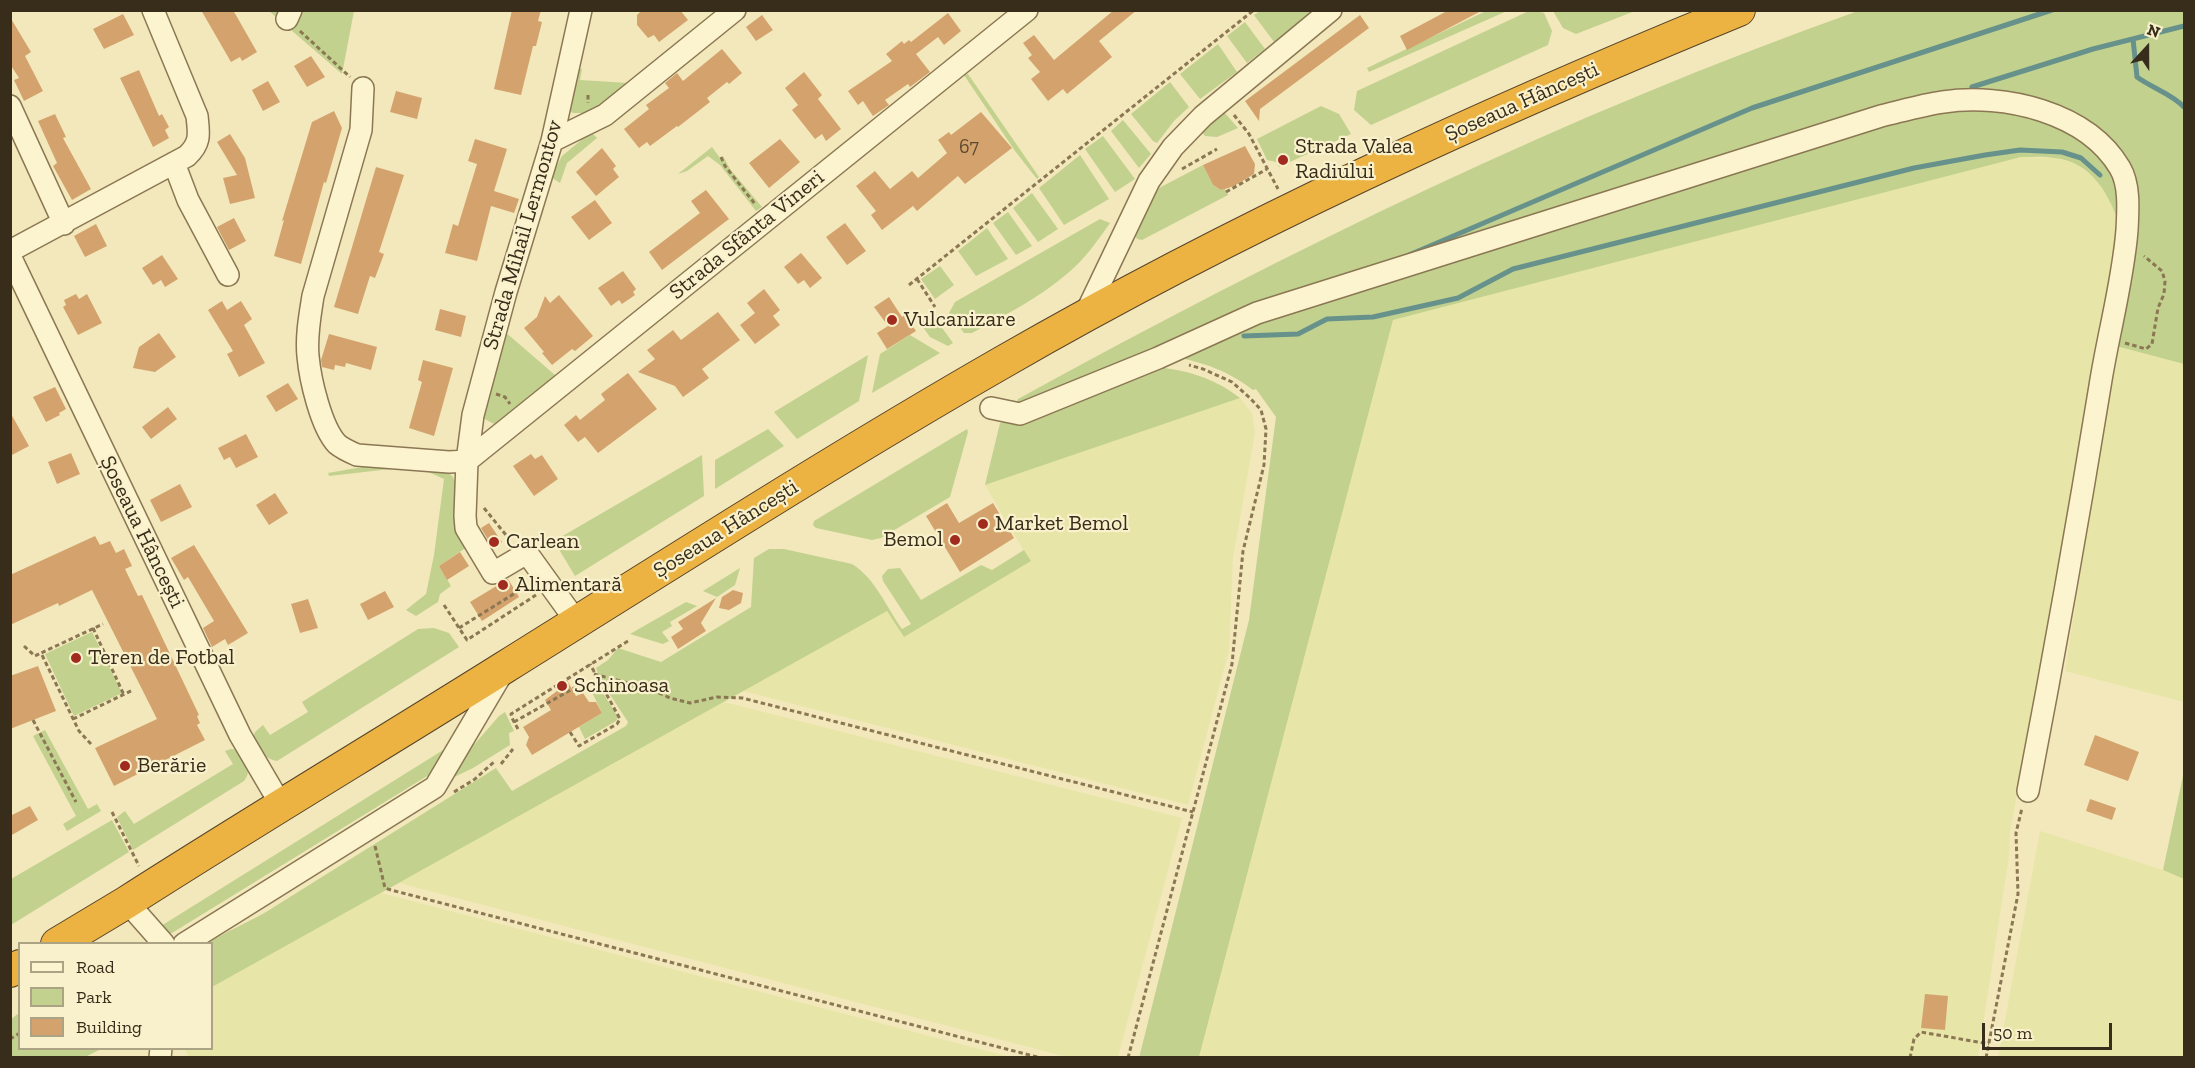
<!DOCTYPE html>
<meta charset="utf-8">
<style>
body{margin:0}
#map{position:relative;width:2195px;height:1068px;overflow:hidden;background:#f2e8bb;font-family:"Zilla Slab",serif}
canvas{display:block}
.frame{position:absolute;inset:0;border:12px solid #382c1a;pointer-events:none}
.legend{position:absolute;left:18px;top:942px;width:195px;height:108px;box-sizing:border-box;background:#f9f1cb;border:2px solid #aca284;margin:0;padding:8px 10px;list-style:none;font-size:18px;color:#382c1a}
.legend li{display:flex;align-items:center;gap:12px;height:30px}
.legend b{width:30px;border:2px solid #aca284}
.north{position:absolute;left:2117px;top:18px;width:60px;height:60px;-webkit-text-stroke:4px #f9f1cb;paint-order:stroke;rotate:21deg;font-size:16px;font-weight:700;line-height:24px;text-align:center;color:#382c1a}
.north::after{content:'';display:block;margin:auto;width:21px;height:27px;background:#382c1a;clip-path:polygon(50% 0,100% 100%,50% 72%,0 100%)}
.scale{position:absolute;left:1982px;top:1023px;width:130px;height:27px;box-sizing:border-box;border:3px solid #382c1a;border-top:0;padding-left:8px;font-size:18px;line-height:21px;white-space:nowrap;color:#382c1a;-webkit-text-stroke:4px #f9f1cb;paint-order:stroke}
</style>
<div id="map">
<canvas width="2195" height="1068"></canvas>
<div class="frame"></div>
<ul class="legend">
<li><b style="height:8px;background:#fcf4cf"></b>Road</li>
<li><b style="height:16px;background:#c2d18e"></b>Park</li>
<li><b style="height:16px;background:#d4a36d"></b>Building</li>
</ul>
<div class="north">N</div>
<div class="scale">50 m</div>
</div>
<script>
const g = document.querySelector('canvas').getContext('2d');
g.lineJoin = 'round';
function paint(path, color) {
  g.fillStyle = color;
  g.fill(path, 'evenodd');
}
function stroke(path, color, width, dash) {
  g.strokeStyle = color;
  g.lineWidth = width;
  g.lineCap = dash ? 'butt' : 'round';
  g.setLineDash(dash || []);
  g.stroke(path);
}
function write(font, color, halo, rows, align = 'center') {
  g.font = font + ' "Zilla Slab",serif';
  g.lineWidth = 4.5;
  g.setLineDash([]);
  g.textBaseline = 'middle';
  g.strokeStyle = halo;
  g.fillStyle = color;
  for (const [text, x, y, turn = 0] of rows) {
    g.save();
    g.translate(x, y);
    g.rotate((+turn || 0) * Math.PI / 180);
    g.textAlign = isNaN(turn) ? turn : align;
    if (halo) g.strokeText(text, 0, 0);
    g.fillText(text, 0, 0);
    g.restore();
  }
}
paint(new Path2D(`
 M2021 157 2056 158 2077 164 2096 179 2111 202 2121 228 2115 266 2010 832 2009 856 1978 1057 1199 1058 1393 320Z
 M2116 346 2184 364V702L2065 671Z
 M1240 398 1252 413 1255 433 1233 558 1229 650 1188 805 743 691 887 611 904 637 1030 561 985 485Z
 M724 702 1182 818 1118 1057H1067L399 883Z
 M2040 831 2163 870 2184 879V1057L1998 1058Z
 M381 893 1010 1057 189 1058 185 1049 212 1048V987Z`), '#e8e5a8');
paint(new Path2D(`
 M1531 10 1544 13 1552 31 1548 45 1371 125 1354 110 1357 91Z
 M269 11H354L342 74Z
 M1260 11H1315L1274 42 1254 15Z
 M1486 11H1507L1369 72 1367 68Z
 M1553 11H1635L1576 34 1563 28Z
 M1858 11H2184V364L2116 346 2135 180 2068 110 2042 99 2010 92 1940 96 1150 354 1016 404 1018 399C1289 250 1567 114 1858 11Z
 M1245 22 1265 49 1247 63 1227 36Z
 M1218 44 1237 72 1200 99 1180 74Z
 M661 55 663 57 591 113H573L570 111 578 69H582L580 80 628 83Z
 M968 74 1039 177 1037 179 1015 151 964 75Z
 M1170 82 1189 107 1174 121 1157 143 1153 141 1131 114Z
 M1321 106 1339 114 1351 134 1279 167 1276 162 1267 160 1257 139Z
 M1969 106 2014 111 2057 126 2094 148 2117 176 2121 228C2109 195 2093 162 2054 158 2044 156 2032 157 2021 157L1393 320 1199 1057 1139 1058 1249 620 1276 417 1256 389 1253 390C1225 369 1206 364 1173 356L1253 320 1930 111Z
 M1224 112 1238 128 1217 137 1205 136 1201 131Z
 M1123 120 1151 154 1139 168 1111 131Z
 M591 132 597 138 567 163 560 183 551 177 562 156Z
 M1103 136 1135 179 1115 192 1085 149Z
 M712 147 720 158 723 156 730 169 762 207 756 211 720 165 708 156 687 171 678 174Z
 M1080 155 1109 199 1064 225 1039 188Z
 M1203 165 1213 185 1221 190 1225 189 1228 195 1142 240 1137 239 1135 235 1136 228 1159 188Z
 M1032 193 1058 229 1038 242 1013 208Z
 M1008 212 1032 246 1016 255 993 223Z
 M1100 219 1110 223C1098 240 1085 259 1068 273 1039 298 1005 315 972 333H964L949 313 955 302Z
 M987 228 1008 259 976 276 958 251Z
 M940 266 954 285 935 299 921 279Z
 M932 314 953 343 948 346 930 337 920 323Z
 M504 331 555 375 494 424 481 417Z
 M910 335 940 353 872 393 880 354Z
 M868 355 859 401 797 439 774 412Z
 M1165 368C1193 372 1217 380 1240 398L985 485 1000 423 1148 370Z
 M768 429 784 446 715 489V460Z
 M967 429 968 432 950 497 881 538 872 540 816 528 813 525 814 521Z
 M702 455 704 496 575 576 554 541Z
 M385 463C400 464 440 465 450 474 461 482 465 532 467 547L439 566 451 586 440 594 438 602 416 616 406 610 426 594 434 555 444 479 426 471 408 467 329 476 328 473Z
 M769 549H784L852 564C875 578 887 608 902 629L911 624 883 581 882 576 888 569 900 568 921 600 981 565 992 570 1024 550 1031 561 904 637 887 611 212 987V944L208 943C227 931 247 923 266 912L496 768 512 791 626 726 628 722 601 681 596 668 608 660 618 648 661 662 751 607 754 558Z
 M740 568 735 585 717 597 703 591Z
 M686 602 697 606 670 622 672 626 662 632 669 641 663 644 630 634Z
 M434 628 449 633 459 647 277 761C264 759 259 749 253 738L255 732 263 725 270 735 308 712 302 702 418 629Z
 M92 632 122 693 74 716 45 654Z
 M598 685 618 717 616 721 585 739 579 727 602 713 591 690Z
 M505 712 514 731 509 733 510 745 473 768 448 780 466 754 499 716Z
 M45 730 88 809 97 804 101 811 67 831 63 824 76 816 33 736Z
 M448 747 432 773 172 933H168L161 926Z
 M231 749 239 750C246 761 253 769 244 781L133 850 117 817 125 811 134 824 233 764 225 751Z
 M2184 771V879L2163 870Z
 M112 820 129 852 11 925V879Z
 M19 1013 20 1048 101 1049 85 1057H11V1019Z`), '#c2d18e');
stroke(new Path2D(`
 M2133 39 2137 77C2152 88 2172 94 2184 107
 M1972 87 2093 49 2184 26
 M1409 255 1752 108 2052 10
 M1244 336 1298 334 1327 319 1373 317 1458 298 1513 269 1914 168 1985 155 2020 150 2062 152 2081 158 2100 175`), '#67918b', 5);
paint(new Path2D(`
 M201 10H233L257 52 242 61 240 57 231 62Z
 M512 10H541L538 21 542 22 536 46H533L521 95 494 89Z
 M642 10H680L688 20 659 42 654 35 648 38 637 25V15Z
 M1114 10H1137L1099 41 1112 57 1067 94 1063 89 1048 101 1031 79 1040 72 1028 58 1032 55 1023 43 1034 35 1054 60Z
 M1449 10H1483L1407 50 1400 36Z
 M948 13 961 31 944 45 938 37 916 54 930 72 910 87 908 84 885 100 889 105 873 116 863 101 858 105 848 91 892 61 886 54 902 41 904 44 909 40 911 42Z
 M123 14 134 35 104 49 93 29Z
 M762 15 773 30 756 41 746 27Z
 M1360 15 1369 28 1260 109 1259 121 1245 101Z
 M10 17 31 52 25 56 43 91 24 101 14 80 19 78 10 64Z
 M722 49 742 73 729 84 727 82 707 98 710 102 678 127 677 126 650 146 647 142 639 148 624 129 649 109 646 105 669 88 665 83 677 73 683 81Z
 M311 56 325 77 307 87 294 66Z
 M139 70 159 116 162 114 169 127 165 130 169 138 153 147 120 78Z
 M804 72 822 95 818 99 841 129 826 141 822 134 815 139 792 110 798 105 785 88Z
 M268 81 280 102 263 111 252 90Z
 M396 91 422 98 417 119 390 112Z
 M334 111 342 128 326 183 324 182 301 264 274 256 284 220 282 221 312 122Z
 M981 112 1012 148 965 184 958 176 917 211 913 206 882 230 871 215 876 211 856 186 875 171 890 189 912 171 918 178 947 153 938 140 949 132 951 135Z
 M55 114 66 137 63 138 91 189 72 200 53 166 57 163 38 121Z
 M230 134 245 158 255 198 230 204 223 178 237 175 217 142Z
 M475 139 507 149 494 191 519 199 514 213 491 206 477 261 445 253 453 224 458 226 477 164 468 161Z
 M780 139 800 162 769 188 749 163Z
 M1245 146 1255 164 1254 174 1234 186 1225 189 1221 190 1213 185 1203 165Z
 M602 148 616 166 613 169 619 177 596 196 576 172Z
 M376 167 404 175 379 252 384 254 375 278 370 276 358 314 334 307Z
 M706 190 729 219 662 270 649 252 700 213 691 201Z
 M595 200 612 223 589 240 571 217Z
 M234 218 246 241 229 250 217 227Z
 M845 223 866 251 847 265 826 237Z
 M96 224 107 246 85 257 74 236Z
 M801 253 822 278 810 288 804 280 798 284 784 267Z
 M162 255 178 279 165 287 161 280 153 285 142 268Z
 M623 271 636 289 633 292 635 295 622 304 619 300 611 306 598 288Z
 M764 289 780 310 773 316 780 325 755 344 740 325 755 313 747 303Z
 M76 294 79 299 87 294 102 323 78 335 63 307 66 305 64 300Z
 M559 295 593 336 575 351 572 349 552 365 542 353 544 352 524 328 537 317 545 296 550 303Z
 M889 297 902 317 905 315 916 331 887 349 877 333 888 326 874 307Z
 M222 301 227 310 241 301 252 319 244 325 265 363 239 377 227 354 233 351 208 310Z
 M440 309 466 316 461 337 435 330Z
 M718 312 740 340 702 369 709 378 683 397 675 386 638 372 655 359 647 350 673 330 681 340Z
 M159 333 176 357 155 372 133 368 139 347Z
 M329 334 377 347 371 370 346 363 345 367 335 365 334 370 322 367 321 360Z
 M423 360 453 368 434 436 409 428 422 382 418 380Z
 M628 373 657 409 598 453 585 437 578 442 564 425 576 415 580 420 605 400 601 394Z
 M288 383 298 399 276 412 266 396Z
 M55 387 66 409 59 413 60 415 46 422 33 397Z
 M168 407 177 419 151 439 142 427Z
 M10 412 29 446 10 456Z
 M246 434 258 457 236 468 230 457 224 460 218 448Z
 M71 453 80 474 57 484 48 462Z
 M531 454 535 459 542 455 558 479 534 496 513 466Z
 M180 484 192 507 161 522 150 500Z
 M275 493 288 513 269 525 256 505Z
 M947 503 959 523 993 503 1014 538 960 572 926 516Z
 M489 523 502 542 493 548 481 528Z
 M95 536 100 545 110 541 116 553 124 549 132 566 125 569 138 596 142 595 199 715 197 716 200 723 197 725 205 740 114 786 95 748 157 719 92 590 59 606 58 603 10 625V575Z
 M194 545 248 633 228 645 225 639 212 647 203 628 214 621 188 577 184 580 171 558Z
 M460 552 469 566 447 580 439 566Z
 M508 579 519 597 482 621 470 602Z
 M733 590 743 593 741 603 729 610 719 608 722 597Z
 M385 591 394 607 368 620 360 604Z
 M716 598 701 623 706 631 678 649 671 637 683 629 678 622Z
 M308 599 318 628 300 633 291 604Z
 M38 666 56 711 10 729V676Z
 M567 680 576 696 583 693 589 702H596L602 713 532 755 526 745 529 737 523 727 551 710 545 700 557 691 555 687Z
 M2095 735 2139 752 2128 781 2084 765Z
 M2090 799 2116 808 2112 820 2086 811Z
 M30 806 38 820 10 836V816Z
 M1925 994 1948 996 1945 1030 1921 1028Z`), '#d4a36d');
const minor = new Path2D(`
 M287 19 291 10
 M363 88 361 130 313 296C310 315 306 336 308 356 310 379 321 427 337 444 343 449 350 452 357 455L449 462 467 461 1027 10
 M10 106 64 224
 M552 141 605 115 735 10
 M174 163 188 200 228 275
 M10 251 187 156C201 143 199 134 197 116L153 10
 M10 256 240 735 281 805
 M1084 317 1149 181 1173 147 1203 116 1331 10
 M991 408 1020 414 1158 358 1257 313 1881 116C1902 111 1922 105 1943 102 2004 93 2087 112 2120 168 2130 185 2128 210 2127 230 2123 282 2108 334 2100 386 2078 521 2054 656 2028 791
 M576 621 527 553 493 573 466 528 465 516 467 461 473 415 506 292 552 141 581 10
 M127 902 164 944
 M184 944 435 787 504 670
 M160 1058 161 1048`);
const highway = new Path2D(`
 M57 944 127 902C252 822 379 746 505 667 670 564 834 459 1003 362 1239 226 1487 113 1739 10
 M10 971 20 966`);
stroke(minor, '#8b7753', 24);
stroke(highway, '#584429', 34);
stroke(new Path2D(`
 M300 31 350 77
 M588 95V103
 M1234 115 1249 134 1278 189
 M721 157 725 166 755 204
 M1182 169 1217 149
 M1226 192 1267 169
 M917 279 935 307
 M909 285 1254 10
 M2125 343 2146 349 2152 344 2158 308 2164 294 2165 281 2162 271 2144 256
 M496 394 505 397 510 404
 M484 508 510 540
 M444 605 467 640 536 595
 M93 628 124 695
 M459 628 528 585
 M24 646 35 656 41 653
 M594 674 650 689 670 698 690 703 717 697 742 698 1193 812
 M73 719 133 690
 M33 720 76 802
 M514 722 583 683
 M518 729 512 718 511 714 628 641
 M570 732 579 746 617 724 620 719 590 664
 M91 744 79 731 41 653 103 624
 M501 764 513 749
 M454 792 475 779 494 762
 M112 812 139 866
 M375 846 385 888 391 890 1041 1058
 M10 1039 20 1033
 M1128 1058 1232 664 1243 551 1264 465 1266 429 1261 410 1250 398 1232 382 1203 369 1189 365
 M1910 1058 1914 1039 1921 1032 1989 1044
 M1986 1058 2018 894 2016 833 2022 808`), '#8b7753', 3, [4.5, 3]);
stroke(minor, '#fcf4cf', 21);
stroke(highway, '#ecb342', 32);
for (const [x, y, r, color] of [
 [1283,160,6,"#a02b1e"],
 [892,320,6,"#a02b1e"],
 [983,524,6,"#a02b1e"],
 [955,540,6,"#a02b1e"],
 [494,542,6,"#a02b1e"],
 [503,585,6,"#a02b1e"],
 [76,658,6,"#a02b1e"],
 [562,686,6,"#a02b1e"],
 [125,766,6,"#a02b1e"]
]) {
  const dot = new Path2D();
  dot.arc(x, y, r, 0, 2 * Math.PI);
  g.fillStyle = color;
  g.fill(dot);
  stroke(dot, '#f9f1cb', 2);
}
write('20px', '#5f4a2f', null, [
 ["67",969,147]
]);
write('22px', '#382c1a', '#f9f1cb', [
 ["Șoseaua Hâncești",1522,102,-24],
 ["Strada Mihail Lermontov",523,235,-74],
 ["Strada Sfânta Vineri",747,235,-39],
 ["Șoseaua Hâncești",726,529,-32],
 ["Șoseaua Hâncești",142,532,64]
]);
write('22px', '#382c1a', '#f9f1cb', [
 ["Strada Valea",1295,147],
 ["Radiului",1295,172],
 ["Vulcanizare",904,320],
 ["Market Bemol",995,524],
 ["Bemol",943,540,"right"],
 ["Carlean",506,542],
 ["Alimentară",515,585],
 ["Teren de Fotbal",88,658],
 ["Schinoasa",574,686],
 ["Berărie",137,766]
], 'left');
</script>
